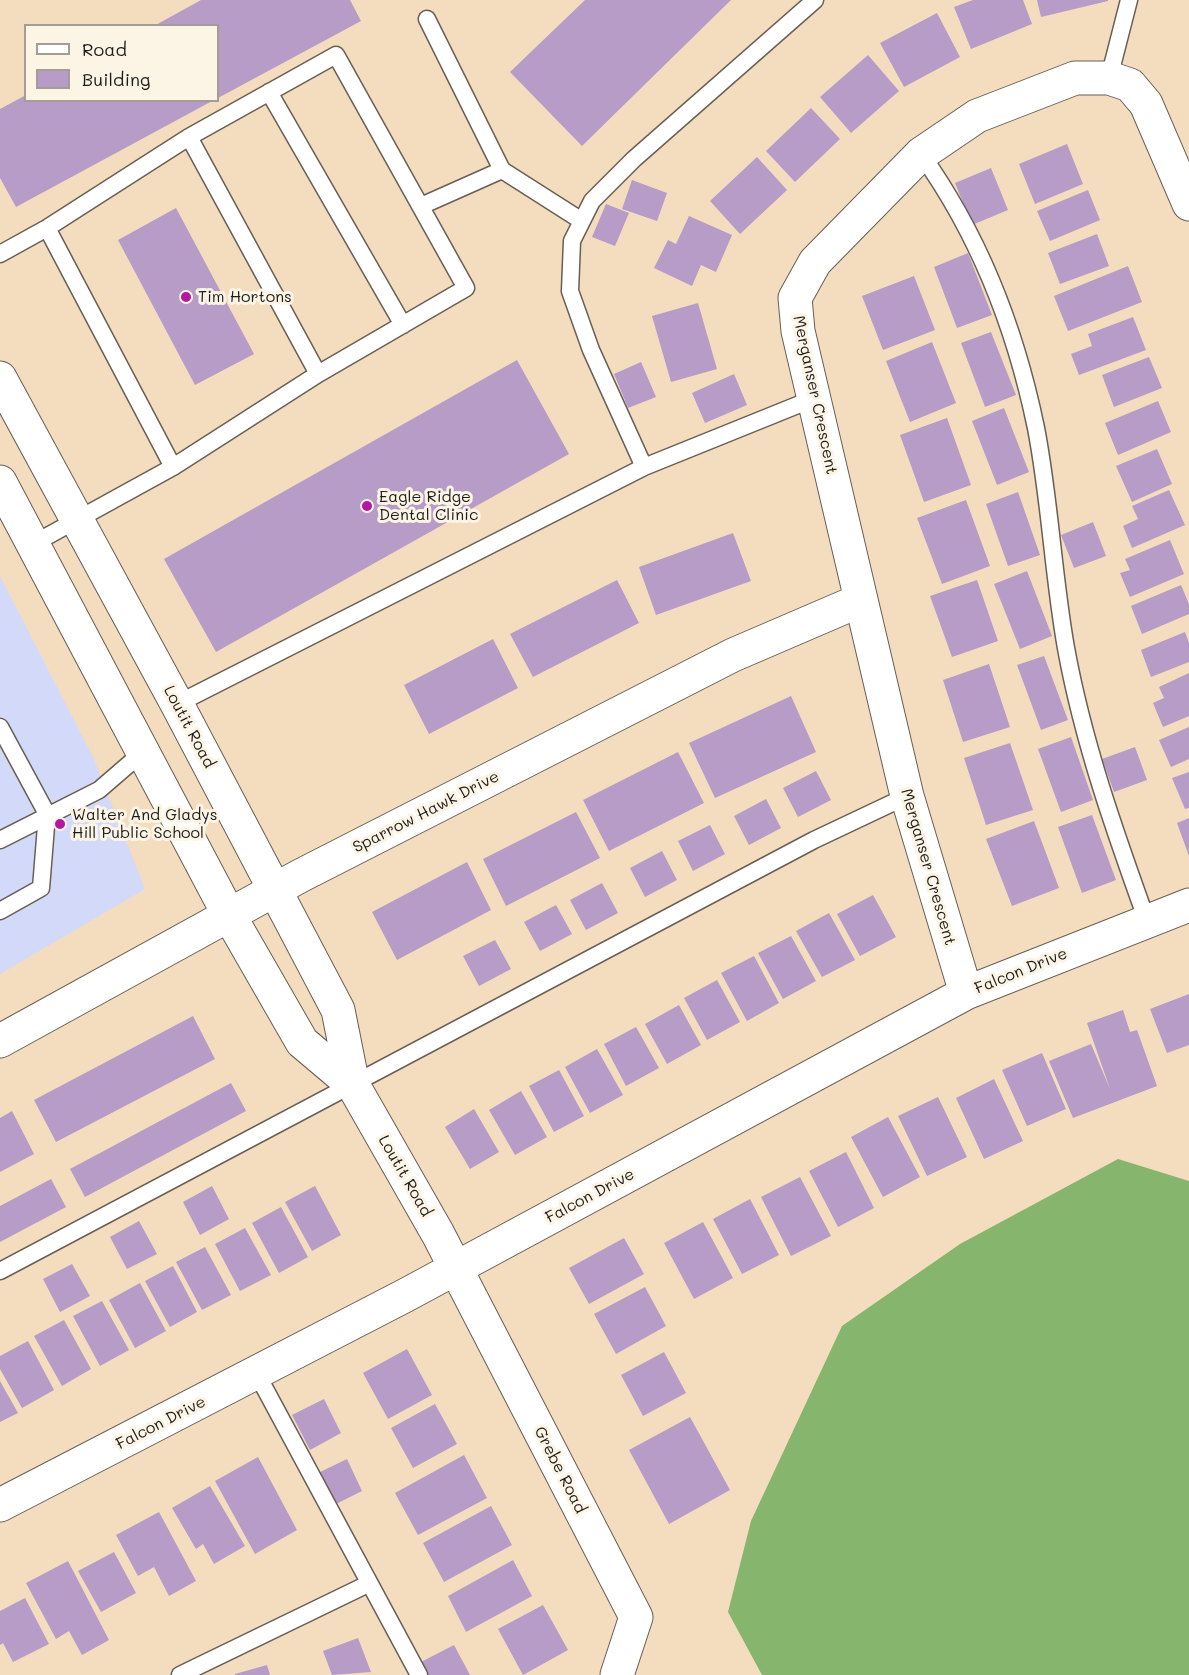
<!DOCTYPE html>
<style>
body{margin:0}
#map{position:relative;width:1189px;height:1675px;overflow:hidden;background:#f4dcbf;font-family:Mali,sans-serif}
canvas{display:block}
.legend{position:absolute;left:24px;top:24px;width:195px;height:78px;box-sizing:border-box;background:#fcf5e5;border:2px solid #a29e95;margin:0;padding:8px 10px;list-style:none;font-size:18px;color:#1c1c1c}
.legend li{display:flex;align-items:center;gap:12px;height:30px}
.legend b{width:30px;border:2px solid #a29e95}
</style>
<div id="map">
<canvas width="1189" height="1675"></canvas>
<ul class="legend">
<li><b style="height:8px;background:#fff"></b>Road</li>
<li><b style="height:16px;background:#b69cc7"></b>Building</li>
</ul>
</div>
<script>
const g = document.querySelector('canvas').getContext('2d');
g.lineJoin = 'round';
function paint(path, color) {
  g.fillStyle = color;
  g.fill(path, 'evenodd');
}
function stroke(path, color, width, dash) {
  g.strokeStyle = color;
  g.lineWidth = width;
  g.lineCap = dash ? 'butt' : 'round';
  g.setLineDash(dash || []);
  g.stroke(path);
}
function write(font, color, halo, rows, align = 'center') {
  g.font = font + ' Mali,sans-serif';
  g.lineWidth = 6;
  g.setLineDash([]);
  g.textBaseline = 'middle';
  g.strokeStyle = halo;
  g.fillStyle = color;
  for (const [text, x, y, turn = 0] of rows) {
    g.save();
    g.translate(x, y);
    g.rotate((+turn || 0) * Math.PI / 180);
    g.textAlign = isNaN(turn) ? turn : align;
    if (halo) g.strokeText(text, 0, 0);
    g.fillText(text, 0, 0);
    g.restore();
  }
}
paint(new Path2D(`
 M0 576 94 759 145 889 0 974Z`), '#d3d9f9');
paint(new Path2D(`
 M1118 1159 1189 1181V1675H762L728 1612 751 1521 842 1326 960 1244Z`), '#86b56d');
paint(new Path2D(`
 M201 0H350L361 21 218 98V26H154Z
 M585 0H731L582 146 510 72Z
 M973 0H1023L1032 24 971 49 954 7Z
 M1037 0H1108V1L1041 17Z
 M937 13 960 57 904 87 880 43Z
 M868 55 899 91 851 133 820 97Z
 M26 95V100H214L16 207 0 178V109Z
 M811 108 840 139 795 182 766 151Z
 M1067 144 1083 184 1035 204 1019 164Z
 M757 157 787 190 740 234 710 201Z
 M991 168 1008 210 972 225 955 183Z
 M632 180 667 193 657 221 622 209Z
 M1088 190 1100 220 1050 241 1037 211Z
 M606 204 629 213 615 246 592 237Z
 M176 208 254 354 195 385 118 240Z
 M689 216 732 235 716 272 701 265 692 286 654 268 668 240 676 244Z
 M1097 234 1109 266 1060 284 1048 253Z
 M968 253 992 315 957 328 934 267Z
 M1128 266 1142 302 1068 331 1054 296Z
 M914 276 935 330 883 350 862 296Z
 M698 303 717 369 671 382 652 316Z
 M1133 317 1146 350 1079 375 1071 354 1092 346 1088 334Z
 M991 332 1016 395 985 407 961 343Z
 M932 342 956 403 910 422 886 361Z
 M1149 357 1162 388 1114 407 1102 375Z
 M517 360 569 454 216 652 164 559Z
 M641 362 656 397 628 408 614 374Z
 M734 374 747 405 705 423 692 393Z
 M1158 401 1171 432 1118 455 1105 423Z
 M1004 408 1029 472 997 485 972 421Z
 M947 418 971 485 924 502 900 435Z
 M1157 449 1172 484 1132 502 1116 466Z
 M1169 490 1185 525 1132 548 1123 526 1138 519 1132 506Z
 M1018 492 1040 555 1008 566 986 504Z
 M966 500 990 566 942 584 917 518Z
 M1093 522 1106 556 1074 568 1061 535Z
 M733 533 751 581 656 615 639 567Z
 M1170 540 1184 574 1130 597 1120 573 1130 570 1125 559Z
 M1027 571 1052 636 1020 649 994 584Z
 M617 580 639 623 533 677 510 634Z
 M977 580 998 641 952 657 930 596Z
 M1181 585 1189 604V614L1142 634 1131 606Z
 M1185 632 1189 643V662L1151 677 1141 650Z
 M493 639 518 688 429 734 404 685Z
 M1044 656 1068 720 1041 730 1017 665Z
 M989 664 1010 727 963 742 943 680Z
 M1189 673V716L1163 727 1153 703 1164 698 1159 687Z
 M791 696 816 752 715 798 689 743Z
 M1189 727V759L1171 767 1159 740Z
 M1071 737 1093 800 1061 812 1038 749Z
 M1010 743 1033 810 986 825 964 758Z
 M1135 747 1147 780 1114 792 1102 759Z
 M678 752 704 803 609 851 583 800Z
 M816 771 831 800 798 817 783 788Z
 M1189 772V808L1185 809 1172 778Z
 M766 799 781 828 749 845 734 816Z
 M576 812 600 858 506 906 483 859Z
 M1092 815 1116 880 1082 893 1058 827Z
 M1189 818V856L1177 823Z
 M1034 821 1059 888 1012 906 986 839Z
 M710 825 725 854 693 871 678 841Z
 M662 851 677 880 645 897 630 868Z
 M467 862 491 910 397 960 372 912Z
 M602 883 618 913 586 930 570 900Z
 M873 895 896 937 860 956 837 914Z
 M556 905 572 934 540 951 524 922Z
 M829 913 855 960 822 977 796 931Z
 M791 936 816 981 783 999 758 953Z
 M495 940 511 969 479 986 463 956Z
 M754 956 779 1003 747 1021 721 973Z
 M717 980 740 1022 707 1040 684 998Z
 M1189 994V1045L1167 1053 1150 1009Z
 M679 1005 701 1045 667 1064 645 1024Z
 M1123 1010 1130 1032 1137 1030 1157 1086 1073 1118 1049 1061 1091 1044 1110 1089 1087 1023Z
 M193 1016 215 1059 56 1142 34 1100Z
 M636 1027 659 1068 626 1086 604 1044Z
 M597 1049 623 1095 590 1113 565 1067Z
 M1042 1053 1066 1109 1027 1126 1002 1070Z
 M559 1070 584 1116 554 1132 529 1086Z
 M994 1079 1023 1141 984 1159 956 1098Z
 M231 1083 246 1111 85 1197 70 1169Z
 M521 1091 547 1137 515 1155 489 1110Z
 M938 1097 967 1157 927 1176 898 1116Z
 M474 1109 499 1152 470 1169 445 1127Z
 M12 1111 34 1154 0 1172V1118Z
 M888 1117 920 1177 883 1197 851 1137Z
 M846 1152 874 1208 838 1227 809 1171Z
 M800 1177 831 1236 791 1256 761 1197Z
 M51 1179 66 1207 0 1242V1206Z
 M212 1186 229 1219 200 1235 183 1202Z
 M315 1186 341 1235 312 1251 285 1202Z
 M750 1199 779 1255 742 1274 713 1219Z
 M281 1207 308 1257 279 1273 252 1223Z
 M139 1221 157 1254 127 1269 110 1237Z
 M703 1222 733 1278 694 1299 664 1243Z
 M245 1228 271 1275 240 1291 215 1244Z
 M624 1238 644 1274 589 1304 569 1268Z
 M205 1247 231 1295 202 1310 176 1262Z
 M72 1264 90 1296 60 1312 43 1279Z
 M173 1266 197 1312 170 1327 145 1281Z
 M140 1283 166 1331 135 1348 109 1300Z
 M645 1287 666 1326 616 1354 594 1314Z
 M102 1301 129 1350 100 1366 73 1316Z
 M64 1320 91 1369 62 1386 34 1336Z
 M28 1341 54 1390 22 1408 0 1369V1356Z
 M407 1349 432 1395 388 1419 363 1373Z
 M664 1352 686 1393 643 1416 621 1375Z
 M0 1381 18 1413 0 1422Z
 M324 1399 341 1433 310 1450 292 1415Z
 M435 1404 457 1444 413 1468 391 1428Z
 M690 1417 730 1490 669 1524 629 1450Z
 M464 1455 487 1498 418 1535 395 1493Z
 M258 1457 297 1530 255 1554 215 1481Z
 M347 1459 362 1491 330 1507 314 1475Z
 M210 1486 245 1546 214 1564 203 1544 196 1549 172 1508Z
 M491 1506 512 1545 444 1582 423 1543Z
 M159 1512 196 1581 169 1596 154 1567 138 1576 116 1535Z
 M114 1552 136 1593 101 1612 78 1571Z
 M513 1560 532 1596 466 1632 448 1596Z
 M68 1561 109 1640 82 1655 69 1631 56 1639 26 1583Z
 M25 1598 49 1644 13 1662 3 1643 0 1645V1611Z
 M543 1605 568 1650 523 1675 498 1629Z
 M358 1638 371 1672 332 1675 323 1651Z
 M454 1645 470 1675H428L421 1662Z
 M267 1665 270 1675H235V1674Z`), '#b69cc7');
const service = new Path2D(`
 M427 19 502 170
 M1109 78 1129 0
 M269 92 403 325
 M189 137 318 374
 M921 154C979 235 1016 331 1036 428 1050 500 1053 575 1066 648 1083 742 1115 832 1147 921
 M421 206 502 170 582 221
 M47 228 173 467
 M0 254 47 228 189 137 336 55 466 288 318 374 173 467 33 544
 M644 467 591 350 570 291 572 241 592 201 634 159 815 0
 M177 704 644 467 815 398
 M0 727 47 814 41 888 0 911
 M0 840 99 790 143 752
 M0 1271 814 840 907 796
 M257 1374 419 1675
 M180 1675 368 1584`);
const minor = new Path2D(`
 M0 378 177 704 338 1010 353 1085 438 1234 636 1617 617 1675
 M0 482 229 915 302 1042 353 1085
 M966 993 907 796 798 331 795 298 815 262 921 154 977 116 1075 78H1109L1130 85 1146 104 1189 204
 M0 1041 300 876 733 655 861 600
 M0 1505 406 1295 966 993 1189 905`);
stroke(service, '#685f55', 19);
stroke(minor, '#685f55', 35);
stroke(service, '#fff', 16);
stroke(minor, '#fff', 33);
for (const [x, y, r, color] of [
 [186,297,6,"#b5179e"],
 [367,506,6,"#b5179e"],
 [60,824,6,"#b5179e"]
]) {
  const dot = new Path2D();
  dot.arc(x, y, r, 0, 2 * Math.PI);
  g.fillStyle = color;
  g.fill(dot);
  stroke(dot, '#fcf5e5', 2);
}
write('16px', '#1c1c1c', '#fcf5e5', [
 ["Tim Hortons",198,297],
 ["Eagle Ridge",379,497],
 ["Dental Clinic",379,515],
 ["Walter And Gladys",72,815],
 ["Hill Public School",72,833]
], 'left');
write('16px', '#1c1c1c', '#fcf5e5', [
 ["Merganser Crescent",815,395,78],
 ["Loutit Road",189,727,62],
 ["Sparrow Hawk Drive",426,812,-27],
 ["Merganser Crescent",928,867,74],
 ["Falcon Drive",1021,971,-22],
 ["Loutit Road",405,1176,60],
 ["Falcon Drive",590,1196,-28],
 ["Falcon Drive",161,1423,-27],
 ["Grebe Road",560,1470,63]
]);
</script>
